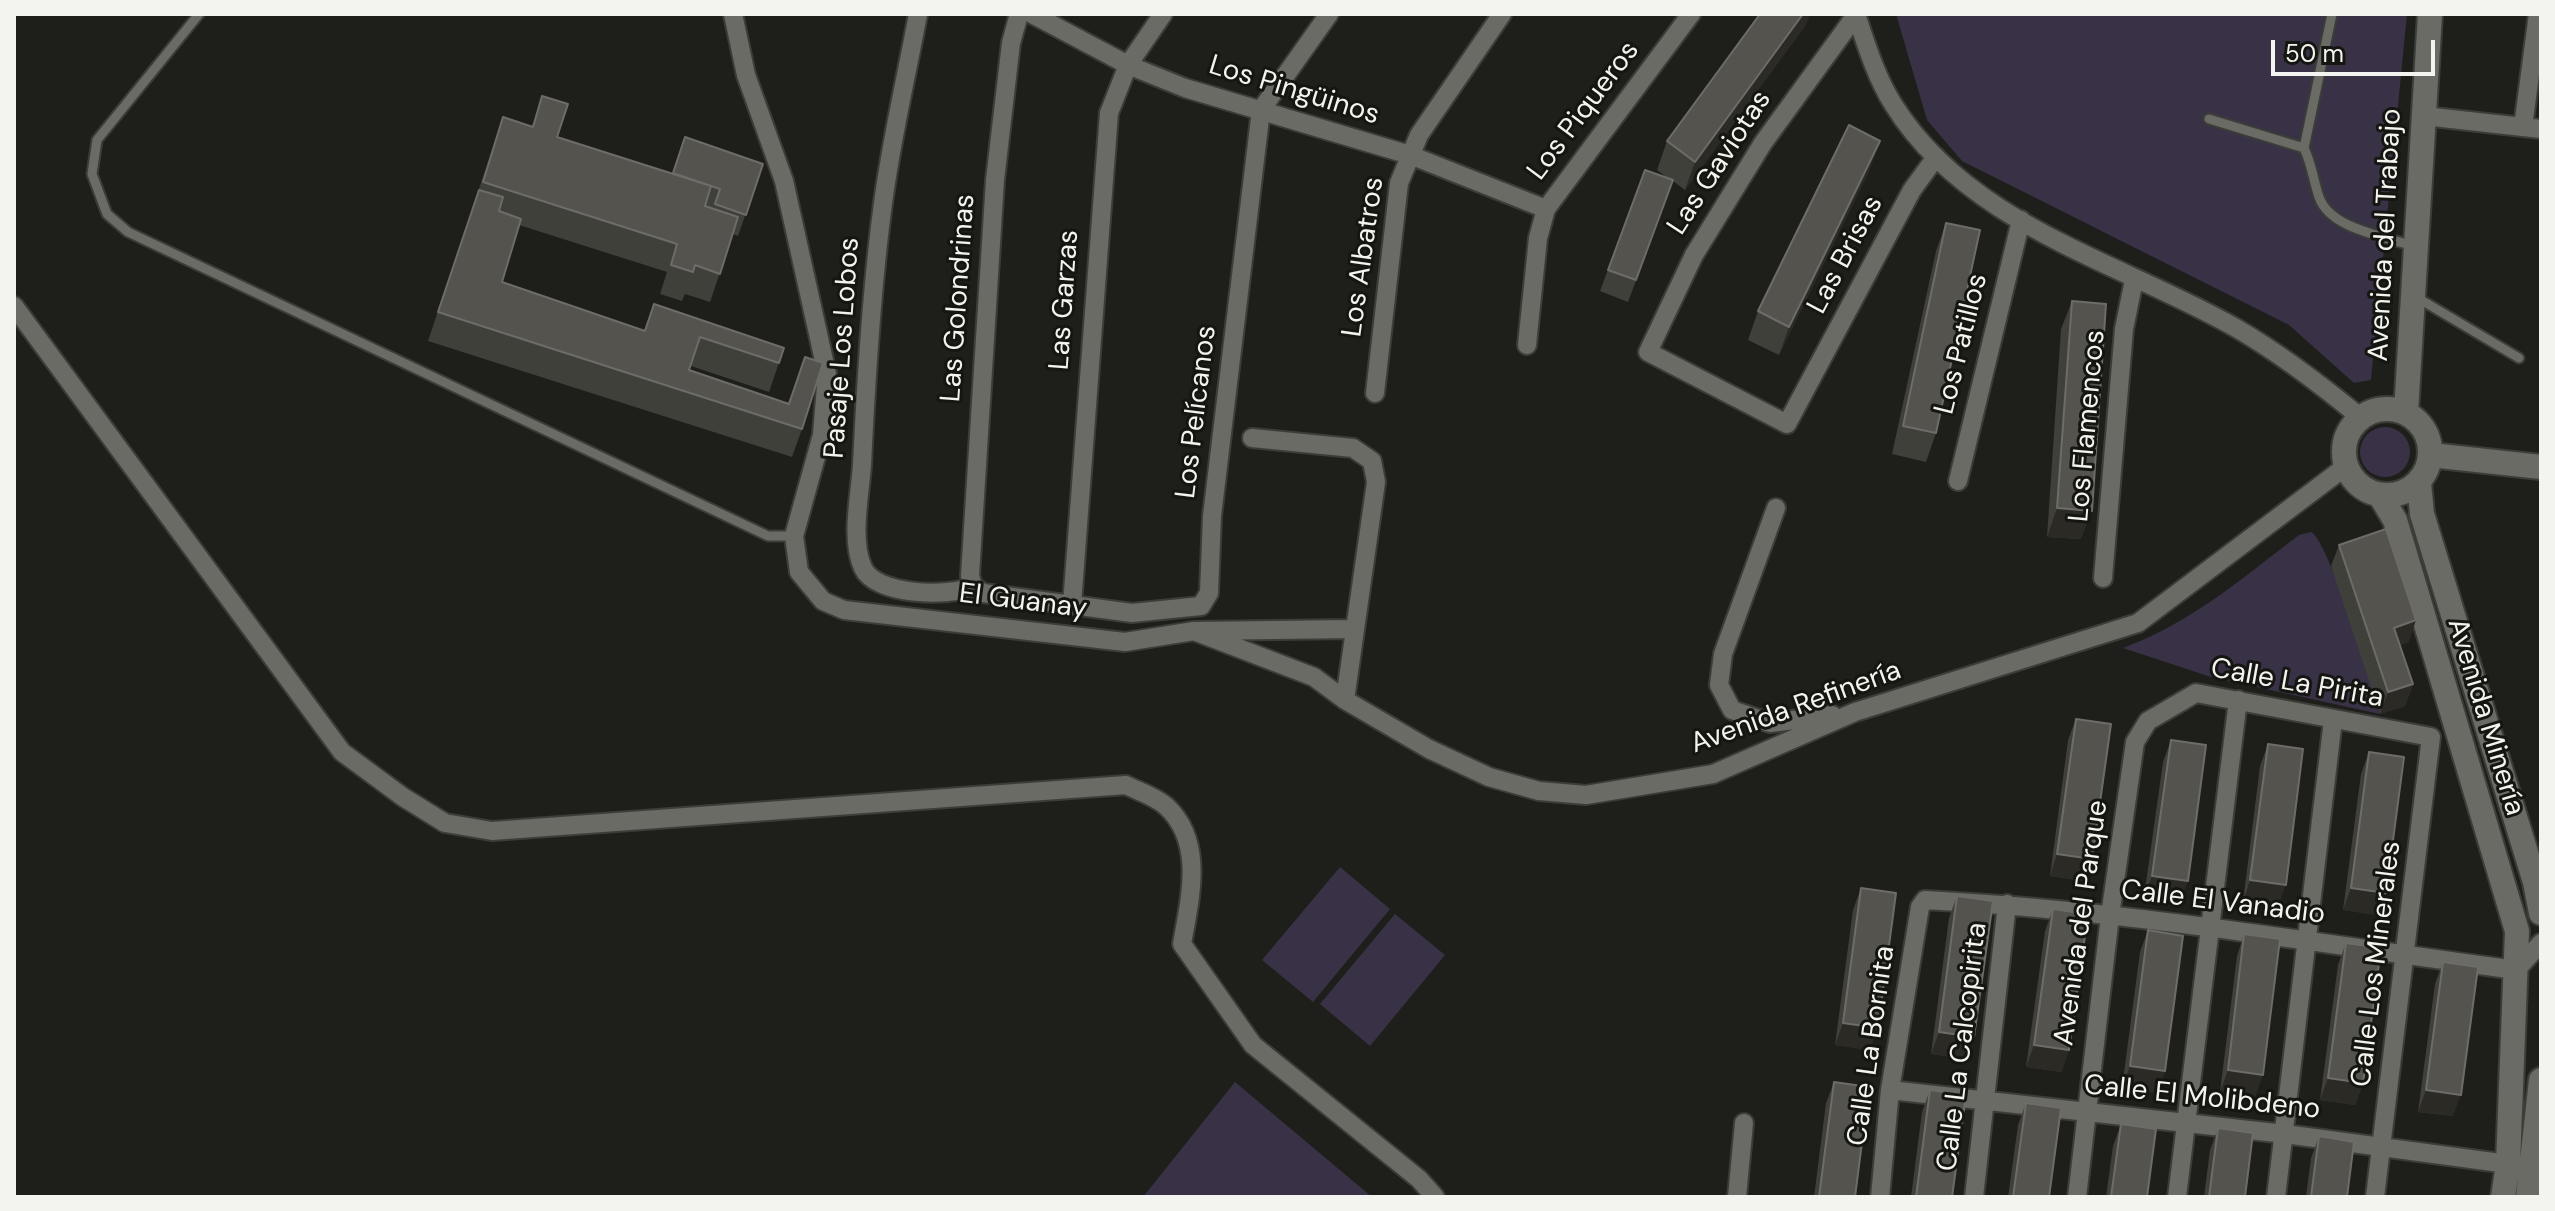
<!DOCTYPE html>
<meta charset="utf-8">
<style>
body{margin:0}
#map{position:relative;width:2555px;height:1211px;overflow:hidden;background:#1e1e1a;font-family:"DM Sans",sans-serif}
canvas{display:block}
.frame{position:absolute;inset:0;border:16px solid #f3f3f0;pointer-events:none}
.scale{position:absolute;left:2271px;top:40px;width:164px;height:36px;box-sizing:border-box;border:4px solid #f3f3f0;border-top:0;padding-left:10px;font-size:24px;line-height:28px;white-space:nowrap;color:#f3f3f0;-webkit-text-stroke:6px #151511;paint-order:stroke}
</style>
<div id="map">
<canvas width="2555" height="1211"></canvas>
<div class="frame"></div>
<div class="scale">50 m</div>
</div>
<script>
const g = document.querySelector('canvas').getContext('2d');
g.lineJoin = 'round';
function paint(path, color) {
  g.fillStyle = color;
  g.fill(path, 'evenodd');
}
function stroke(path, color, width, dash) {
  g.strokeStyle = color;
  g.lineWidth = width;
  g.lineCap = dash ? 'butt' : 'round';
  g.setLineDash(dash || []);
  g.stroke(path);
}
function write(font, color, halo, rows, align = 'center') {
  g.font = font + ' "DM Sans",sans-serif';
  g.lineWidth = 6;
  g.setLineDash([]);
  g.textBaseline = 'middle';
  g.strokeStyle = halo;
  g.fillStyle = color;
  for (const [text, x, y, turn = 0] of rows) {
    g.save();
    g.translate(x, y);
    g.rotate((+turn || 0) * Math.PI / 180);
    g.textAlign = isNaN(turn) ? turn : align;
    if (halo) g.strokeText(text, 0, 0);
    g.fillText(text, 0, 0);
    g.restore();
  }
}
paint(new Path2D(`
 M1896 14H2407L2371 380 2354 383 2289 325 1962 161 1927 120Z
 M2360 452a25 25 0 1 1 50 0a25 25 0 1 1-50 0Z
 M2311 532C2330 542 2370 685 2380 714L2211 677 2123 648C2191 623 2241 579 2299 535Z
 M1340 867 1390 909 1313 1002 1262 960Z
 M1395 914 1445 955 1370 1046 1320 1004Z
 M1235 1082 1372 1197H1143Z`), '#393247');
const lane = new Path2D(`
 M199 14 97 140 92 174 107 214 128 232 768 536H794
 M2209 119 2304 148C2312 165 2313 179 2319 197 2330 229 2384 236 2413 246
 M2304 148 2332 14
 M2416 297 2519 358`);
const street = new Path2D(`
 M733 14 746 75 784 181 827 374 822 435 794 536 799 572 823 601 844 610 1125 642 1194 631 1354 629
 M918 14C906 79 890 145 882 211 871 295 866 381 862 465 860 495 850 540 863 568 875 595 949 598 973 586
 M1032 14 1128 65 1185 88 1410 155 1546 209
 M1856 14C1866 44 1876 77 1893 104 1968 225 2120 262 2236 328 2281 354 2320 384 2360 417
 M1856 15 1763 143 1694 255 1648 352 1787 424 1912 190 1936 157
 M2424 116 2541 129
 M2523 127 2538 14
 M14 306 342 752 403 797 445 823 492 831 1126 785C1138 791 1156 797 1166 806 1205 842 1190 898 1182 944L1253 1045 1419 1179 1435 1197
 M1527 345 1538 238 1546 209 1691 14
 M1375 393 1399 183 1419 135 1502 14
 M1252 438 1353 448 1372 461 1376 482 1345 700
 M1958 481 2021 220
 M1776 508 1723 654 1719 685 1732 710 1770 723 1832 715
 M2103 578 2124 329 2134 280
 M973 586 983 593 1132 613 1201 606 1209 593 1212 516 1261 110 1329 14
 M973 586 970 576 995 180 1011 43 1019 14
 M1072 605 1109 113 1128 65 1163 14
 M1194 631 1314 677 1345 700 1429 749 1489 777 1539 791 1586 795 1713 774 1855 712 2138 623 2345 467
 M1890 1090 2285 1134 2508 1164 2517 1170
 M1737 1197 1744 1123
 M1880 1197 1890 1090 1920 907 1925 900C2124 910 2320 944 2516 970L2541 943
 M1974 1197 2007 904
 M2077 1197 2110 916 2135 742 2148 721 2196 693 2431 737 2375 1197
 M2177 1197 2238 700
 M2276 1197 2333 720`);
const secondary = new Path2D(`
 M2344 452a43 43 0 1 1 86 0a43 43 0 1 1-86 0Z
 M2406 412 2430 14
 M2431 455 2541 467
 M2419 483 2422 514 2535 882 2541 913
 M2381 497 2395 520 2517 931 2508 1164 2503 1197
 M2528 1197 2541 1080`);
stroke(lane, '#3c3c39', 13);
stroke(street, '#3c3c39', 22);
stroke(secondary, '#3c3c39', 28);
stroke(lane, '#6b6b65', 9);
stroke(street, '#6b6b65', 18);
stroke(secondary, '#6b6b65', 24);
paint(new Path2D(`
 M1807 23 1685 190 1673 181 1628 302 1600 291 1645 170 1670 180 1657 170 1667 141Z
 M542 96 557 137 672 174 685 137 763 164 738 236 733 234 710 302 685 294 682 301 660 294 667 272 519 225 502 282 644 330 654 304 784 348 769 392 691 366 689 370 788 403 805 357 802 429 792 457 428 341 503 117 532 126Z
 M1870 169 1779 355 1748 340 1758 311Z
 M1946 223 1936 433 1926 462 1892 454 1936 251Z
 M2072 301 2081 539 2047 537 2061 329Z
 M2339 545 2409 642 2400 645 2413 684 2405 706 2380 714 2331 566Z
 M2076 719 2092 859 2085 881 2050 876 2068 740Z
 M2171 740 2180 902 2144 897 2163 762Z
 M2268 744 2278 906 2243 902 2260 766Z
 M2369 752 2386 893 2378 915 2343 910 2361 774Z
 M1861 888 1870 1050 1835 1045 1853 910Z
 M1957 896 1966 1059 1931 1054 1949 918Z
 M2053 909 2062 1072 2026 1067 2045 931Z
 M2148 930 2165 1071 2157 1093 2122 1088 2140 952Z
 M2244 934 2255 1097 2220 1092 2237 956Z
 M2346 943 2363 1083 2355 1105 2320 1100 2338 965Z
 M2443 962 2453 1116 2418 1112 2435 984Z
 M1834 1082 1855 1197H1814L1826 1103Z
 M1930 1090 1952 1197H1911L1922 1112Z
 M2026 1103 2049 1197H2008L2018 1125Z
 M2121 1124 2147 1197H2106L2113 1146Z
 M2218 1128 2245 1197H2204L2210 1150Z
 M2319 1136 2347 1197H2306L2311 1158Z`), '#40403b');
paint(new Path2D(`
 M1803 14H1810L1807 23 1685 190 1695 162Z
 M1880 141 1870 169 1779 355 1789 327Z
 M2057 508 2092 511 2081 539 2047 537Z
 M2416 620 2409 642 2386 649 2394 628Z
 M2413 684 2405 706 2380 714 2388 692Z
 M2057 854 2092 859 2085 881 2050 876Z
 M2152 876 2188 881 2180 902 2144 897Z
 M2250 880 2286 885 2278 906 2243 902Z
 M2351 888 2386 893 2378 915 2343 910Z
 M1843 1023 1878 1028 1870 1050 1835 1045Z
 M1939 1032 1974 1037 1966 1059 1931 1054Z
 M2034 1045 2069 1050 2062 1072 2026 1067Z
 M2130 1066 2165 1071 2157 1093 2122 1088Z
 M2228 1070 2263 1075 2255 1097 2220 1092Z
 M2328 1078 2363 1083 2355 1105 2320 1100Z
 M2426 1090 2461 1095 2453 1116 2418 1112Z`), '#2b2a25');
const building = new Path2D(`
 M1760 14H1803L1695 162 1667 141Z
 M542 96 568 104 557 137 711 186 705 206 738 217 720 274 695 265 693 272 671 265 677 244 483 182 503 117 533 127Z
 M1849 125 1880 141 1789 327 1758 311Z
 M685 137 763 164 746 215 715 204 720 189 673 173Z
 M1645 170 1673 180 1636 280 1608 270Z
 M479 190 503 197 499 211 521 219 502 282 645 331 654 304 784 348 779 363 700 337 689 370 789 404 805 357 823 363 802 429 438 312Z
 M1946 223 1980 230 1936 433 1903 426Z
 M2072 301 2106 304 2092 511 2057 508Z
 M2386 529 2416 620 2394 628 2413 684 2388 692 2339 545Z
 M2076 719 2111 724 2092 859 2057 854Z
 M2171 740 2206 745 2188 881 2152 876Z
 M2268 744 2303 749 2286 885 2250 880Z
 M2369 752 2404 757 2386 893 2351 888Z
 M1861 888 1896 893 1878 1028 1843 1023Z
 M1957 896 1993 901 1974 1037 1939 1032Z
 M2053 909 2088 914 2069 1050 2034 1045Z
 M2148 930 2183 936 2165 1071 2130 1066Z
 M2244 934 2280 939 2263 1075 2228 1070Z
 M2346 943 2381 948 2363 1083 2328 1078Z
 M2443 962 2478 967 2461 1095 2426 1090Z
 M1834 1082 1869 1087 1855 1197H1819Z
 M1930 1090 1966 1095 1952 1197H1916Z
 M2026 1103 2061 1108 2049 1197H2013Z
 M2121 1124 2156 1129 2147 1197H2111Z
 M2218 1128 2253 1133 2245 1197H2209Z
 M2319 1136 2354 1142 2347 1197H2311Z`);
paint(building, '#54534e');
stroke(building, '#6d6c68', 2);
write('28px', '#f3f3f0', '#151511', [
 ["Los Pingüinos",1294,91,17],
 ["Los Piqueros",1584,111,-53],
 ["Las Gaviotas",1720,163,-57],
 ["Avenida del Trabajo",2386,235,-87],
 ["Las Brisas",1846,255,-62],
 ["Los Albatros",1364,257,-82],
 ["Las Golondrinas",959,298,-86],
 ["Las Garzas",1065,300,-86],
 ["Los Patillos",1962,344,-76],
 ["Pasaje Los Lobos",843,348,-86],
 ["Los Pelícanos",1197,412,-83],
 ["Los Flamencos",2088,426,-85],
 ["El Guanay",1023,602,7],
 ["Calle La Pirita",2297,684,10],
 ["Avenida Refinería",1796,708,-20],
 ["Avenida Minería",2485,717,73],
 ["Calle El Vanadio",2223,903,7],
 ["Avenida del Parque",2082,923,-82],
 ["Calle Los Minerales",2377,964,-83],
 ["Calle La Bornita",1872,1046,-82],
 ["Calle La Calcopirita",1963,1047,-83],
 ["Calle El Molibdeno",2202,1098,6]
]);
</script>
